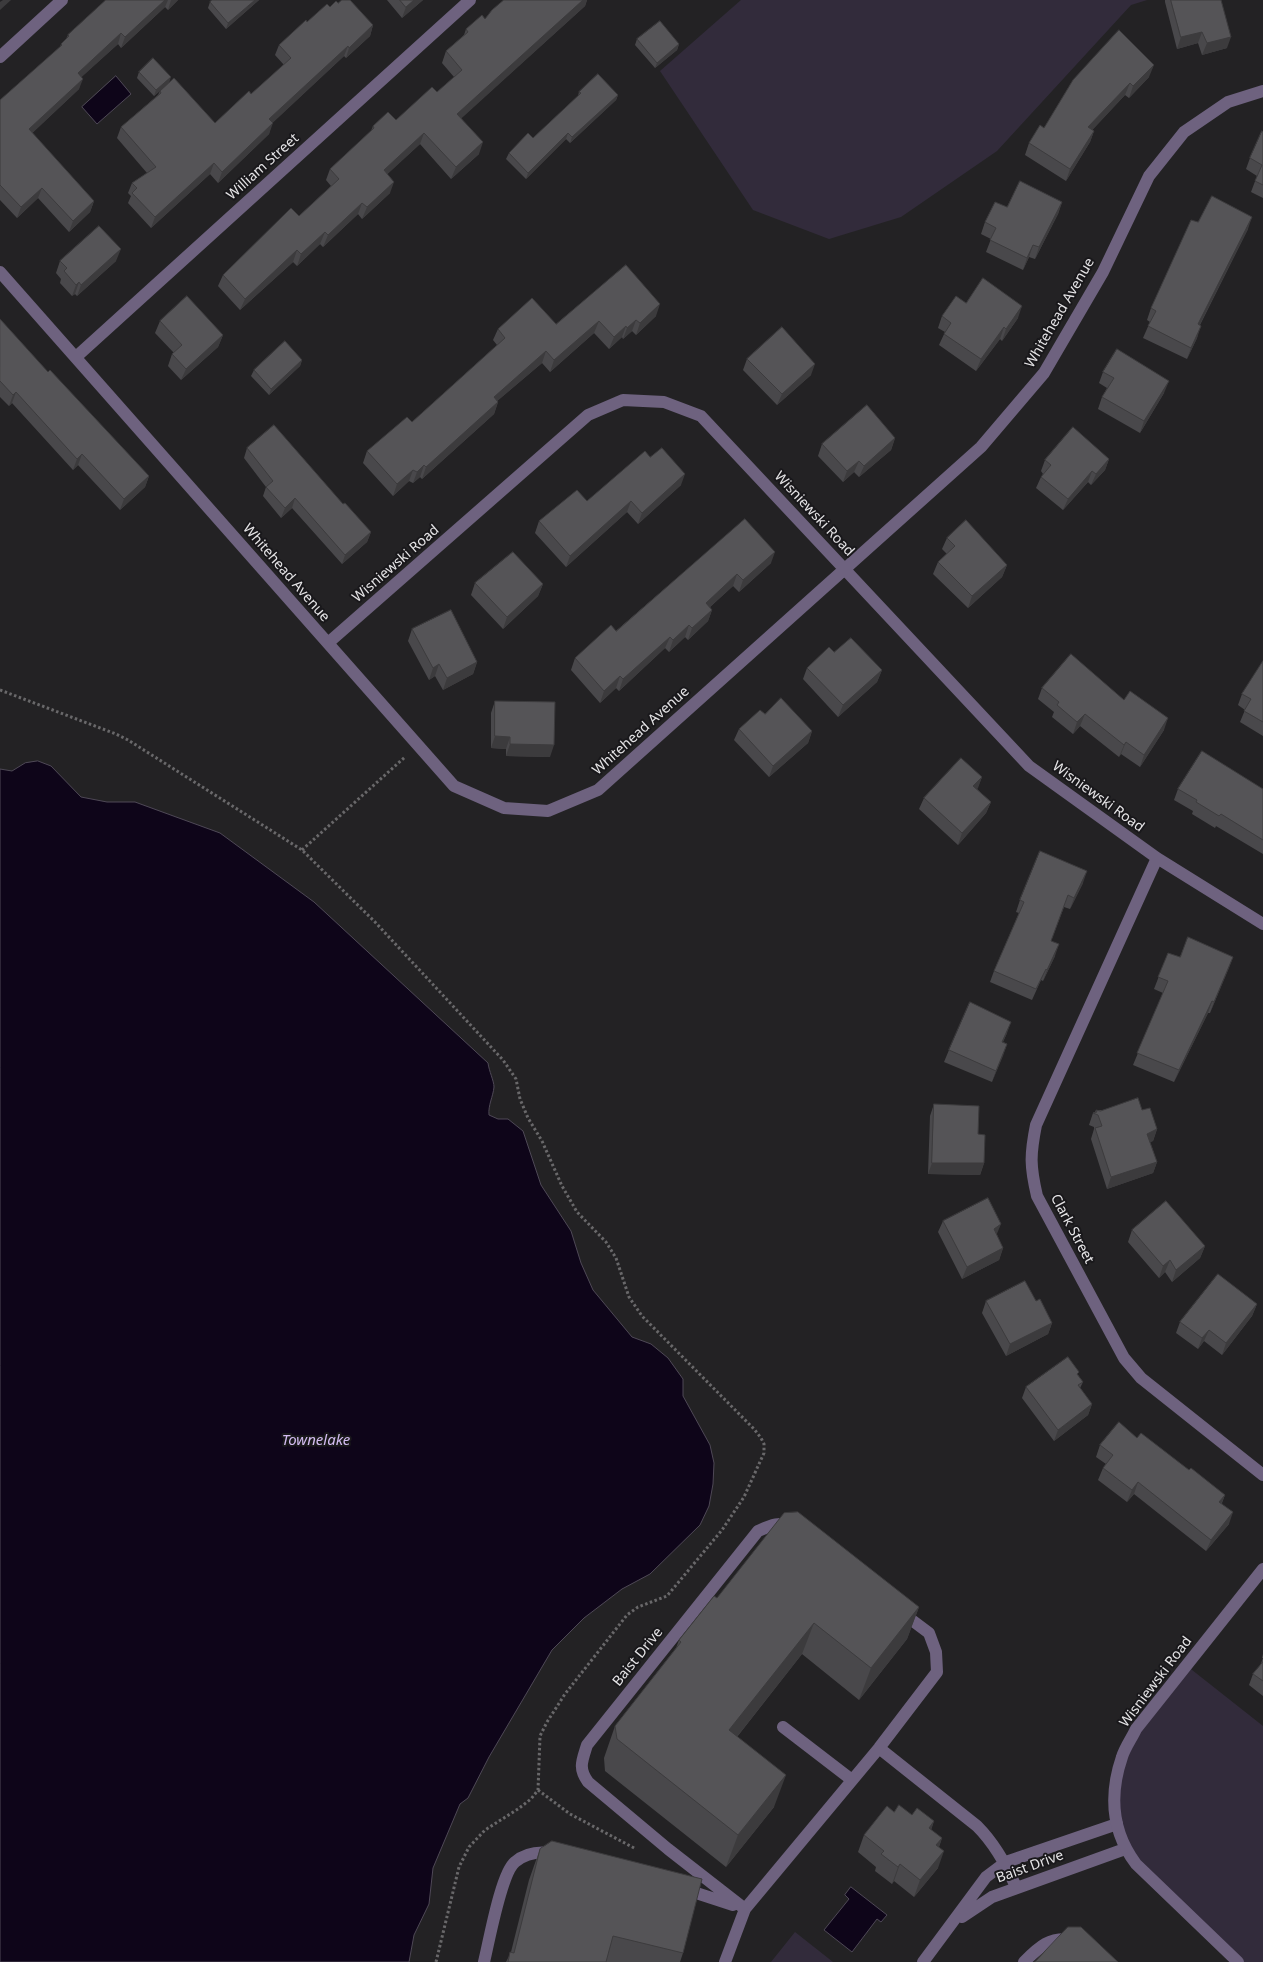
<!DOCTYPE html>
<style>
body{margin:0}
canvas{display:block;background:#232224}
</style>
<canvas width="1263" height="1962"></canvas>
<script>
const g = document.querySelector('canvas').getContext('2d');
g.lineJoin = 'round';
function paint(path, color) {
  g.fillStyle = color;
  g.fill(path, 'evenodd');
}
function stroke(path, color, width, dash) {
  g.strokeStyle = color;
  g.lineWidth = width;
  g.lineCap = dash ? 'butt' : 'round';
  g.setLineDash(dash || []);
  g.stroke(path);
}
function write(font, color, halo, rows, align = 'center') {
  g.font = font + ' "Noto Sans",sans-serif';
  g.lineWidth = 4;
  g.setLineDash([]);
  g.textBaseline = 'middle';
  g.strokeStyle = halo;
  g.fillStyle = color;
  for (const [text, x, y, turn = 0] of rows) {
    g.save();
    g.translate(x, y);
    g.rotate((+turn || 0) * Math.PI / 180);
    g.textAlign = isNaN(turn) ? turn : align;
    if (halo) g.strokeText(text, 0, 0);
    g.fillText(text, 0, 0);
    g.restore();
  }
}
paint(new Path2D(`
 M741 0H1147L1131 5 997 151 901 217 829 239 753 210 660 71Z
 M1187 1666 1263 1726V1962H1238L1151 1881 1117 1824 1122 1756Z
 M795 1932 833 1962H771Z`), '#322b3b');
const water = new Path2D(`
 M116 76 131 94 97 124 82 107Z
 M38 761 51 766 81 797 107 802H135L220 833 314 902 488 1063C489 1071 494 1081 494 1087 493 1097 488 1105 489 1115L498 1119H508L523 1131 541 1185 571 1231 581 1263 593 1290 632 1337 651 1344 668 1358 683 1379V1396L710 1445 714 1463 713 1484 709 1506 700 1525 650 1574 622 1589 584 1618 552 1650 489 1757 468 1798 460 1804 433 1868 429 1904 414 1935 409 1962H0V769L12 771 25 763Z
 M851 1887 887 1915 881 1922 877 1919 852 1952 824 1930 849 1899 845 1895Z`);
paint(water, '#0e0519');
stroke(water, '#4e4856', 1);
stroke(new Path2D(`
 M0 690 116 734 128 740 302 850 375 922 503 1060 516 1079 520 1099 528 1118 542 1141 562 1186 577 1212 606 1242 616 1258 629 1297 642 1316 754 1429 761 1438 764 1444V1453L744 1497 722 1530 667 1596 638 1607 627 1615 565 1694 547 1722 540 1736 538 1790 531 1799 518 1809 485 1830 469 1847 459 1867 436 1962
 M302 850 405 757
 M538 1790 570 1814 636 1849`), '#69686a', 3, [2.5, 2.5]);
stroke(new Path2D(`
 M783 1727 852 1780
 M879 1748 977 1826C995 1844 1006 1864 1016 1887
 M684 1889 733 1905
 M745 1909 668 1849 588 1782C578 1768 582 1761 587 1745L758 1531C769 1526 781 1520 792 1528
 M962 1917 992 1897 1125 1849
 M484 1962C489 1942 501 1873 515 1862 527 1852 541 1851 556 1854
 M725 1962 745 1909 879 1748 937 1672 936 1652 929 1633 901 1612
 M923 1962 986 1877 1006 1862 1117 1824
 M1024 1962C1039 1947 1050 1936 1073 1940`), '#6e627f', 12);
stroke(new Path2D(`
 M0 57 62 0
 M0 272 454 786 504 808 548 811 598 790 981 447 1044 373 1103 272 1149 176 1184 132 1228 102 1263 91
 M76 357 470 0
 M328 643 588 415 623 400 664 402 701 416 1029 766 1157 858 1263 924
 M1157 858 1036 1125C1030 1155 1030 1166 1037 1196L1124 1358 1141 1378 1263 1475
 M1238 1962 1136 1864C1112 1832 1109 1795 1122 1757 1125 1747 1132 1738 1136 1729L1263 1569`), '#6e627f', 12);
paint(new Path2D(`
 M106 0H178L168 10 165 7 121 48 118 44 81 77 79 89 32 133 94 201 90 212 69 232 38 198 17 218 0 200V100L60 47 61 44 66 39 68 35Z
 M259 0 226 29 208 8 210 2Z
 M387 0H423L402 18Z
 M504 0H587L585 6 461 118 479 154 451 179 420 144 387 174 390 193 362 219 358 214 323 247 320 244 297 266 293 262 240 310 218 286 223 275 299 216 331 186 326 180 330 169 371 131 373 126 396 120 437 92 454 77 442 63 446 51 464 35 466 29 485 19Z
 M1165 0H1221L1227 48 1202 55 1198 43 1177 49 1165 2Z
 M338 3 373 25 370 36 346 58 344 56 272 123 269 134 218 183 210 174 151 228 128 203 131 196 128 193 132 183 147 173 117 138 121 127 158 95 160 91 215 123 251 94 284 65 275 55 279 45 307 22 330 7Z
 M637 39 679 44 677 50 655 68 635 45Z
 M139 72 169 83 154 96 137 78Z
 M1149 77 1129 98 1125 95 1092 130 1094 131 1090 142 1066 181 1025 155 1029 143 1044 128 1073 80Z
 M579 92 618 95 616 100 570 143 566 139 526 179 506 159 509 153 533 138 578 96Z
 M1263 132V198L1251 192 1257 176 1246 169 1250 158Z
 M1062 202 1058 214 1035 259 1029 257 1023 270 986 252 991 239 981 234 985 222 1007 207Z
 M1198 222 1248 229 1200 325 1197 338 1187 359 1143 338 1150 322 1147 320 1151 308Z
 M60 261H116L77 296 75 294 72 296 60 283 61 279 56 273Z
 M966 303 1018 318 1002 341 1000 339 976 371 939 345 945 332 938 328 942 316Z
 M656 316 636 335 632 331 623 339 622 337 609 349 594 333 550 372 542 363 497 401 498 402 494 414 422 479 420 477 413 483 409 481 393 496 363 463 367 451 412 422 497 345 493 340 498 329Z
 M0 319 48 372 149 476 145 487 120 510 78 465 73 470 12 403 9 406 0 397Z
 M160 321 223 335 218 347 181 380 168 366 172 354 174 353 155 333Z
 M747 359 811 375 777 405 743 370Z
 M302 360 300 366 269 395 251 376 254 370Z
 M1103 372 1164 393 1140 433 1098 409 1102 397 1107 388 1099 383Z
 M895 438 891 450 859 477 854 472 843 482 818 456 822 444Z
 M247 448 343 504 371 532 367 542 342 564 292 508 281 518 263 496 266 487 244 458Z
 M650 457 681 485 638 524 627 512 566 567 535 533 539 521 587 501Z
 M1109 459 1105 470 1091 485 1088 482 1063 510 1036 488 1041 477 1043 474 1041 471 1045 460Z
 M745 519 771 563 739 592 733 586 710 607 712 610 708 621 688 640 685 637 669 652 665 648 619 691 616 688 600 703 571 670 575 658 616 631Z
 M947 538 1007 565 1002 577 968 608 933 574 938 562 947 554 942 549Z
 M475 583 543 584 538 596 503 629 471 595Z
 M412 629 477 662 473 674 443 690 435 676 429 680 408 641Z
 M834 652 882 670 877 682 838 717 803 679 807 668Z
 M1263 661V736L1240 722 1245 710 1238 705 1242 694Z
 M1042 688 1124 700 1164 730 1140 767 1121 754 1119 757 1080 726 1073 734 1052 717 1054 712 1038 699Z
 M495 701 550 757 506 756V749L491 748V713Z
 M765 714 812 731 808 743 769 777 734 740 739 729Z
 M982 777 977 789 991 802 986 813 958 845 919 809 924 798Z
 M1178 789H1263V854L1216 826 1215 828 1192 814 1193 811 1174 800Z
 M1083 883 1070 909 1064 907 1051 941 1055 956 1043 981 1041 980 1032 1000 990 982 994 971 1019 913 1016 912 1020 900Z
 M1168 953 1180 957H1233L1210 1013H1208L1174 1082 1133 1065 1163 993 1154 989Z
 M1007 1033 1003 1042 1007 1044 992 1082 944 1062 949 1050Z
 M934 1104 978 1134 984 1163 980 1175 928 1174 930 1116Z
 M1096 1110H1142L1157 1129 1153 1141 1150 1142 1157 1162 1153 1173 1107 1189 1091 1139 1094 1129V1127L1089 1125 1093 1113 1095 1112Z
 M943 1221 997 1235 1003 1248 999 1260 962 1279 938 1232Z
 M1132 1230 1205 1246 1200 1258 1172 1282 1165 1272 1159 1278 1128 1242Z
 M986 1301H1036L1052 1323 1048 1334 1006 1356 982 1313Z
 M1257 1304 1252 1316 1222 1355 1204 1341 1198 1349 1176 1333 1180 1322Z
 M1078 1375 1083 1382 1080 1388 1092 1404 1088 1415 1054 1441 1022 1398 1026 1387Z
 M1137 1438 1189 1470 1225 1495 1222 1503 1229 1524 1206 1551 1134 1494 1127 1502 1098 1480 1103 1468 1106 1464 1096 1457 1100 1445Z
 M717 1598 919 1607 907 1639 859 1700 802 1654 737 1737 774 1807 726 1867 605 1771 604 1758 615 1726 676 1648 679 1640Z
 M1263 1654V1696L1249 1685 1253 1674 1260 1666 1263 1658H1262Z
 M894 1812 912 1815 934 1821 931 1830 942 1838 939 1847 938 1868 914 1897 894 1881 892 1884 875 1871 876 1867 858 1852 864 1835Z
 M540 1849 683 1953 680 1962H506L511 1952 529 1880Z`), '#49484b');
paint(new Path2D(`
 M3 0H11L0 10V2Z
 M165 0H168L165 7 121 48 125 37Z
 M171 0H178L168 10Z
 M255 0H259L226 29 228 23Z
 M414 0H423L402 18 406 7Z
 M583 0H587L585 6 453 126 457 114Z
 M373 25 370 36 346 58 349 48Z
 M1202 32 1198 43 1177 49 1181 37Z
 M121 33 118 44 74 84 78 73Z
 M1231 37 1227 48 1202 55 1207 43Z
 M679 44 677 50 655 68 657 63Z
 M348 46 344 56 265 130 269 119Z
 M1154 65 1149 77 1129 98 1133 86Z
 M171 77 169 83 154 96 156 90Z
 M83 79 79 89 25 140 29 129Z
 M1130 83 1125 95 1084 139 1088 127Z
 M618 95 616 100 570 143 572 137Z
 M273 123 269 134 218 183 222 172Z
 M1094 131 1090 142 1066 181 1070 169Z
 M424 133 420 144 379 182 384 170Z
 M568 133 566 139 526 179 528 173Z
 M483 142 479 154 451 179 456 167Z
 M214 163 210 174 151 228 155 217Z
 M394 182 390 193 362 219 367 207Z
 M42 188 38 198 17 218 21 207Z
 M94 201 90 212 69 232 73 221Z
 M1062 202 1058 214 1035 259 1039 247Z
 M362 203 358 214 323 247 328 235Z
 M1252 217 1248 229 1194 336 1198 324Z
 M325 232 320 244 297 266 301 254Z
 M1033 245 1029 257 1023 270 1027 258Z
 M121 249 116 261 77 296 81 285Z
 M297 250 293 262 240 310 245 299Z
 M79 282 75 294 72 296 76 285Z
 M660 304 656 316 636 335 640 323Z
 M1022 306 1018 318 1002 341 1006 329Z
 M636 320 632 331 623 339 627 328Z
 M599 321 594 333 550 372 554 360Z
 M626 326 622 337 609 349 614 337Z
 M1201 326 1197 338 1187 359 1191 348Z
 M1004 327 1000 339 976 371 981 359Z
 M223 335 218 347 181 380 186 369Z
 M546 351 542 363 489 408 494 397Z
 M302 360 300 366 269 395 271 389Z
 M815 364 811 375 777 405 782 394Z
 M1169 381 1164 393 1140 433 1144 421Z
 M16 392 12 403 9 406 13 395Z
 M498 402 494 414 422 479 426 467Z
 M895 438 891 450 859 477 864 466Z
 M82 454 78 465 73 470 77 459Z
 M1109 459 1105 470 1091 485 1096 474Z
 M859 461 854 472 843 482 847 471Z
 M424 465 420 477 413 483 417 472Z
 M413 470 409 481 393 496 397 484Z
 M1092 471 1088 482 1063 510 1068 499Z
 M685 474 681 485 638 524 642 513Z
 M149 476 145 487 120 510 124 499Z
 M295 498 292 508 281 518 285 508Z
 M631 501 627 512 566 567 570 556Z
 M371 532 367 542 342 564 345 555Z
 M775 552 771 563 739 592 743 580Z
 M1007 565 1002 577 968 608 972 596Z
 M737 574 733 586 701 615 706 603Z
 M543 584 538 596 503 629 507 617Z
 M712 610 708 621 688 640 692 628Z
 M689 625 685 637 669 652 673 640Z
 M670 637 665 648 619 691 623 679Z
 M477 662 473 674 443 690 447 678Z
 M439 664 435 676 429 680 433 668Z
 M882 670 877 682 838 717 843 705Z
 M620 676 616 688 600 703 604 691Z
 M1085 714 1080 726 1073 734 1077 722Z
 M1168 718 1164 730 1140 767 1144 755Z
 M812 731 808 743 769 777 773 766Z
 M495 736 510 737 506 749 491 748Z
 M1126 742 1121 754 1119 757 1124 745Z
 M510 744 554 745 550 757 506 756Z
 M982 777 978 788 969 798 973 786Z
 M991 802 986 813 958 845 962 833Z
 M1087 871 1083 883 1070 909 1074 898Z
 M1059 944 1055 956 1043 981 1047 970Z
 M1233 957 1229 968 1210 1013 1214 1002Z
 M1212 1001 1208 1013 1174 1082 1179 1070Z
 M1011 1022 1007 1033 998 1053 1002 1042Z
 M1007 1044 1003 1056 992 1082 996 1071Z
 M1157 1129 1153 1141 1143 1145 1147 1134Z
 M1157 1162 1153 1173 1107 1189 1111 1177Z
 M932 1163H984L980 1175 928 1174Z
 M1001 1224 996 1236 994 1229Z
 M1205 1246 1200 1258 1172 1282 1176 1270Z
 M1003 1248 999 1260 962 1279 967 1267Z
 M1170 1260 1165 1272 1159 1278 1163 1266Z
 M1257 1304 1252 1316 1222 1355 1226 1343Z
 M1052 1323 1048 1334 1006 1356 1010 1344Z
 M1209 1330 1204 1341 1198 1349 1202 1338Z
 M1092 1404 1088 1415 1054 1441 1058 1430Z
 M1138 1482 1134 1494 1127 1502 1132 1490Z
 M1225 1495 1220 1506 1219 1502Z
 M1233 1512 1229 1524 1206 1551 1211 1540Z
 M919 1607 907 1639 859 1700 871 1668Z
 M814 1623 802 1654 717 1762 729 1730Z
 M786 1775 774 1807 726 1867 738 1835Z
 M934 1821 928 1838 929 1828Z
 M942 1838 936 1855V1845Z
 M944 1851 938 1868 914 1897 920 1880Z
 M900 1864 894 1881 892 1884 898 1867Z`), '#3c3b3d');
const building = new Path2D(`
 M106 0H165L125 37 121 33 78 73 83 79 29 129 94 201 73 221 42 188 21 207 0 185V100L62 45 61 44 69 36 68 35Z
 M212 0H255L228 23 210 2Z
 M342 0H350L373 25 349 48 348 46 269 119 273 123 222 172 214 163 155 217 132 193 137 188 132 183 156 167 121 127 161 93 160 91 174 78 215 123 249 91 251 94 291 58 279 45 306 20 307 22 327 4 330 7 336 1 338 3Z
 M400 0H414L406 7Z
 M504 0H583L457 114 483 142 456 167 424 133 384 170 394 182 367 207 362 203 328 235 325 232 301 254 297 250 245 299 223 275 291 208 299 216 339 179 330 169 374 128 373 126 388 112 396 120 432 87 437 92 462 70 446 51 468 32 466 29 482 15 485 19 492 10Z
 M1171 0H1221L1231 37 1207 43 1202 32 1181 37Z
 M660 21 679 44 657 63 637 39Z
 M1119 30 1154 65 1133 86 1130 83 1088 127 1094 131 1070 169 1029 143 1040 125 1044 128 1073 80Z
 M153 58 171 77 156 90 139 72Z
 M598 74 618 95 572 137 568 133 528 173 509 153 528 133 533 138 581 93 579 92Z
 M1262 131 1263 132V185L1255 181 1262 165 1250 158Z
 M1020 181 1062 202 1039 247 1033 245 1027 258 990 240 996 228 985 222 995 202 1007 207Z
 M1212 196 1252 217 1198 324 1201 326 1191 348 1148 326 1156 311 1151 308 1191 220 1198 222Z
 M99 226 121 249 81 285 79 282 76 285 64 271 67 268 60 261Z
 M626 265 660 304 640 323 636 320 627 328 626 326 614 337 599 321 554 360 546 351 494 397 498 402 426 467 424 465 417 472 413 470 397 484 367 451 407 417 412 422 505 338 498 329 532 298 556 324Z
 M983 278 1022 306 1006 329 1004 327 981 359 944 334 951 323 942 316 956 296 966 303Z
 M187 296 223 335 186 369 172 354 182 345 160 321Z
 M0 319 48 372 50 370 149 476 124 499 82 454 77 459 16 392 13 395 0 381Z
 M782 327 815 364 782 394 747 359Z
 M285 341 302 360 271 389 254 370Z
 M1117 349 1169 381 1144 421 1102 397 1114 378 1103 372Z
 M867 405 895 438 864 466 859 461 847 471 822 444Z
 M274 425 343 504 345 503 371 532 345 555 295 498 285 508 266 487 273 481 247 448Z
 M1073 427 1109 459 1096 474 1092 471 1068 499 1041 477 1051 465 1045 460Z
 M662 448 685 474 642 513 631 501 570 556 539 521 577 490 587 501 645 451 650 457Z
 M745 519 775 552 743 580 737 574 706 603 712 610 692 628 689 625 673 640 670 637 623 679 620 676 604 691 575 658 611 625 616 631Z
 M966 520 1007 565 972 596 938 562 955 546 947 538Z
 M513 552 543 584 507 617 475 583Z
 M451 610 477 662 447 678 439 664 433 668 412 629Z
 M851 638 882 670 843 705 807 668 829 647 834 652Z
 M1071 654 1124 700 1130 691 1168 718 1144 755 1126 742 1124 745 1085 714 1077 722 1057 705 1059 702 1042 688Z
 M1263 661V722L1244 711 1251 699 1242 694Z
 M781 698 812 731 773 766 739 729 760 710 765 714Z
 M495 701 555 702 554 745 510 744V737L495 736Z
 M1202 751 1263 789V840L1221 814 1219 816 1196 802 1197 800 1178 789Z
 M961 758 982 777 973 786 991 802 962 833 924 798Z
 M1040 851 1087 871 1074 898 1068 895 1051 941 1059 944 1047 970 1046 969 1036 989 994 971 1024 902 1020 900Z
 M1188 937 1233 957 1214 1002 1212 1001 1179 1070 1137 1053 1168 981 1158 977 1168 953 1180 957Z
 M970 1002 1011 1022 1002 1042 1007 1044 996 1071 949 1050Z
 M1138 1098 1142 1110 1150 1108 1157 1129 1147 1134 1157 1162 1111 1177 1095 1128 1102 1126 1098 1115 1093 1113 1097 1112 1096 1110 1100 1111Z
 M934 1104 979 1106 978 1134 985 1135 984 1163H932Z
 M988 1198 1001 1224 994 1229 1003 1248 967 1267 943 1221Z
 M1166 1201 1205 1246 1176 1270 1170 1260 1163 1266 1132 1230Z
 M1218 1274 1257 1304 1226 1343 1209 1330 1202 1338 1180 1322Z
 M1025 1281 1036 1301 1040 1299 1052 1323 1010 1344 986 1301Z
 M1068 1357 1079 1372 1077 1374 1083 1382 1078 1385 1092 1404 1058 1430 1026 1387Z
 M1119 1422 1137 1438 1141 1433 1189 1470 1191 1468 1225 1495 1219 1502 1233 1512 1211 1540 1138 1482 1132 1490 1103 1468 1113 1455 1100 1445Z
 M798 1512 919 1607 871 1668 814 1623 729 1730 786 1775 738 1835 617 1739 615 1726 681 1642 679 1640 714 1596 717 1598 784 1513Z
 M1263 1662V1681L1253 1674Z
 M899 1805 912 1815 917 1808 934 1821 929 1828 942 1838 936 1845 944 1851 920 1880 900 1864 898 1867 881 1854 884 1851 864 1835 887 1806 894 1812Z
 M552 1841 702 1879 683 1953 613 1936 606 1962H508L510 1952 514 1953 540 1849Z
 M1068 1927H1081L1118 1962H1035Z`);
paint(building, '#555457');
stroke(building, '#3c3b3d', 1);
write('14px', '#e5e4e6', '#19181b', [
 ["William Street",263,167,-42],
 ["Whitehead Avenue",1060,313,-60],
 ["Wisniewski Road",814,514,47],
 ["Wisniewski Road",396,564,-41],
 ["Whitehead Avenue",286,573,49],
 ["Whitehead Avenue",641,731,-42],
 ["Wisniewski Road",1098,797,36],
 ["Clark Street",1072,1229,62],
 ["Baist Drive",638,1657,-51],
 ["Wisniewski Road",1156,1682,-53],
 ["Baist Drive",1030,1867,-20]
]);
write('italic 15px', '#d3bcf1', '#19181b', [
 ["Townelake",316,1441]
]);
</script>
